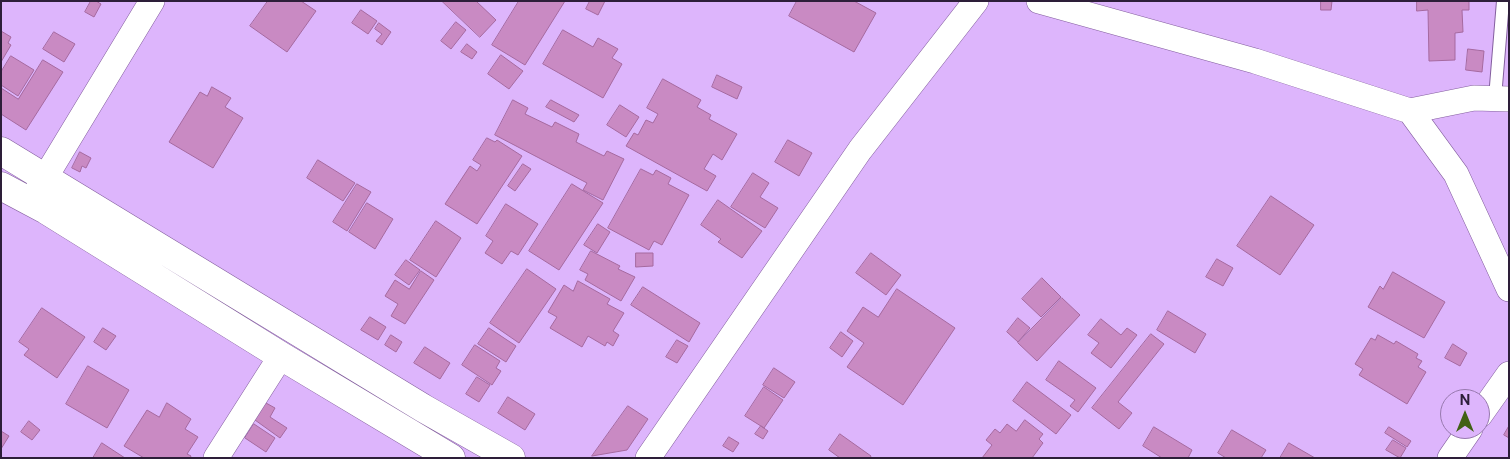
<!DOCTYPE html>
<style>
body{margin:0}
#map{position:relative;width:1510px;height:459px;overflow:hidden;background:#ddb5fc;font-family:"Public Sans",sans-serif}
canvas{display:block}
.frame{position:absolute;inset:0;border:2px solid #2d1e39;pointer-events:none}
.north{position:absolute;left:1440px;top:389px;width:50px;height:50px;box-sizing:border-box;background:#ddb5fc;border:1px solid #9779ae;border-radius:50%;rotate:0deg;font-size:14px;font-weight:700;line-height:20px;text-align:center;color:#2d1e39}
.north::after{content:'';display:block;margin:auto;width:18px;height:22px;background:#416115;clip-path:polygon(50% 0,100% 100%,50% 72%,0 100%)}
</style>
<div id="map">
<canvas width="1510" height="459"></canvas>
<div class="frame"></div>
<div class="north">N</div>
</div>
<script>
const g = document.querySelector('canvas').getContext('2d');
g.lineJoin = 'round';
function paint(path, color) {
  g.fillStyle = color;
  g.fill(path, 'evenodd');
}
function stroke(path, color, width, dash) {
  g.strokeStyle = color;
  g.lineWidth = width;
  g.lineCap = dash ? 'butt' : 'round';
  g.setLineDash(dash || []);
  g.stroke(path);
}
const building = new Path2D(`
 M91 1H96L101 4 94 17 85 12Z
 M268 1H301L316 11 287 52 250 26Z
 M442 1H476L496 20 480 37Z
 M519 1H565L525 65 492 45Z
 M590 1H605L598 15 586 9Z
 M797 1H854L876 13 854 52 789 16Z
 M1321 1H1332L1331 10H1321Z
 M1417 1H1469V10H1462L1463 32 1455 33V60L1429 61 1428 10 1417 11Z
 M361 10 377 21 368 34 352 23Z
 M456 22 466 30 451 49 441 41Z
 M379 23 391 32 382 45 376 41 382 34 375 29Z
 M563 30 593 47 598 38 618 49 612 58 622 64 603 98 543 64Z
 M1 31 11 37 8 43 11 45 1 62Z
 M54 32 75 44 64 62 43 49Z
 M467 44 477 52 472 59 461 52Z
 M1468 49 1484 51 1482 72 1466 70Z
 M501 55 523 71 509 89 488 74Z
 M11 56 34 70 18 96 1 85V72Z
 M43 60 63 72 26 130 1 114V88L18 99Z
 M717 75 742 87 737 99 712 87Z
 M663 79 701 100 697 107 711 115 709 119 737 134 722 160 713 154 704 169 716 176 707 191 626 146 634 133 638 135 646 120 653 123 658 114 647 108Z
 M212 87 231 98 225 107 243 118 213 168 169 142 200 92 207 96Z
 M513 100 528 108 525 114 552 127 555 122 579 134 576 142 604 156 607 151 624 159 603 200 583 190 587 183 495 135Z
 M551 100 579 115 574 122 546 107Z
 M620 105 639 117 626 137 607 125Z
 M487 138 495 142 497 140 522 156 477 224 445 204 470 166 477 171 481 165 473 160Z
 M788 140 812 153 799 176 775 162Z
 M80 152 91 158 86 168 82 166 80 172 72 168Z
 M318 160 355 183 343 201 307 178Z
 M523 164 531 169 515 191 508 186Z
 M641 169 653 175 656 170 671 178 668 184 689 195 662 245 654 241 649 250 608 228Z
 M753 173 769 183 760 197 778 208 765 228 731 207Z
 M357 184 371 192 347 231 333 222Z
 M572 184 603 203 559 270 529 251Z
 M1271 196 1314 225 1280 275 1237 246Z
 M718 200 762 231 742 258 718 242 721 239 701 225Z
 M367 203 393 219 375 249 349 232Z
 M506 204 538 224 518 255 511 251 502 264 485 253 493 241 486 236Z
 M436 221 461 238 436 277 410 260Z
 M598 224 610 232 597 253 584 245Z
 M591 251 620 266 618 269 635 277 621 301 585 280 588 274 580 270Z
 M636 253H653V266L636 267Z
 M871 253 901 275 886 295 856 273Z
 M1217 259 1233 268 1223 286 1206 277Z
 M406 260 420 270 409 285 395 275Z
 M527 269 556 289 519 343 490 323Z
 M421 271 434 280 405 324 391 316 398 304 385 296 395 280 409 289Z
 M1393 272 1445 302 1424 338 1368 307 1380 286 1383 289Z
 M1042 278 1061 297 1041 317 1022 299Z
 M578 281 610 299 607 304 624 313 613 331 619 335 613 346 607 342 605 346 588 336 582 347 550 328 557 317 548 312 564 285 573 291Z
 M643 287 700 323 689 342 631 305Z
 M897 289 955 328 903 405 847 367 864 343 847 331 863 307 878 317Z
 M1062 298 1080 315 1037 361 1018 343Z
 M42 308 85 337 57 378 24 355 29 349 19 342Z
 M1168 311 1206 334 1195 353 1157 330Z
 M370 317 386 327 378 340 361 330Z
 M1018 318 1030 328 1018 342 1007 332Z
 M1101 319 1121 335 1127 328 1137 335 1111 368 1091 353 1099 343 1088 335Z
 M103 328 116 336 106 350 94 342Z
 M489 328 516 346 506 362 478 344Z
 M841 332 853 341 842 357 830 348Z
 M1151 334 1164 344 1118 402 1132 413 1119 429 1092 408Z
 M391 335 402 342 396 352 385 345Z
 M1378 335 1394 344 1396 341 1418 354 1416 358 1422 361 1418 367 1426 372 1407 404 1359 375 1363 369 1355 364 1371 338 1375 340Z
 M677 340 688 346 677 363 666 357Z
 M1453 344 1467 353 1460 366 1445 358Z
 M475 345 500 361 496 368 501 371 492 385 462 365Z
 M425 347 450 363 440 379 414 363Z
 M1059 361 1096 388 1078 412 1070 406 1075 400 1046 380Z
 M88 366 129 390 107 428 66 404Z
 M774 368 795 382 784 398 763 385Z
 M477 377 490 385 479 402 466 394Z
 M1027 382 1071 415 1056 434 1013 401Z
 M764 387 783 400 764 428 745 416Z
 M508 397 535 414 525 430 498 413Z
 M167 403 191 419 185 429 198 437 187 454 191 456 190 458H144L124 446 147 410 159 417Z
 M266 403 275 408 270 417 287 428 280 438 255 420Z
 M628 406 648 419 627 450 592 456Z
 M1025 420 1043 434 1039 439 1043 443 1032 458H982L992 445 986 440 995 429 1000 433 1007 424 1016 431Z
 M29 421 40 430 32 440 21 432Z
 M254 424 275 438 266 452 245 438Z
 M761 426 768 431 763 439 755 434Z
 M1509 426V438L1504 435Z
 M1154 427 1192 450 1188 458H1162L1143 446Z
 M1389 427 1411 441 1407 447 1385 433Z
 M1232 430 1266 450 1261 458H1226L1218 453Z
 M1 431 9 436 1 449Z
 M840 434 871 456 870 458H840L829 450Z
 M729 437 739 443 733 452 723 446Z
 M1393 440 1406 448 1400 458 1386 450Z
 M102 443 125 458H93Z
 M1289 443 1315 458H1280Z`);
paint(building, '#c98ac3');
stroke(building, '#a5699f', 1);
const service = new Path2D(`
 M1495 98 1503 1`);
const minor = new Path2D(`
 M1039 1 1255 61 1410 111 1456 174 1509 289
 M1410 111 1474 98 1509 99
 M34 196 152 1
 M1480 415 1509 374
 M216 458 281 356
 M648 458 860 150 976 1
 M1450 458 1470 429`);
const tertiary = new Path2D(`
 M1 151 423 408 511 458
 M1 186 46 210 281 356 451 458`);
stroke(service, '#835e9e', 14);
stroke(minor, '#835e9e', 26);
stroke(tertiary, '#835e9e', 29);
stroke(service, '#fff', 12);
stroke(minor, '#fff', 25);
stroke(tertiary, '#fff', 28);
</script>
